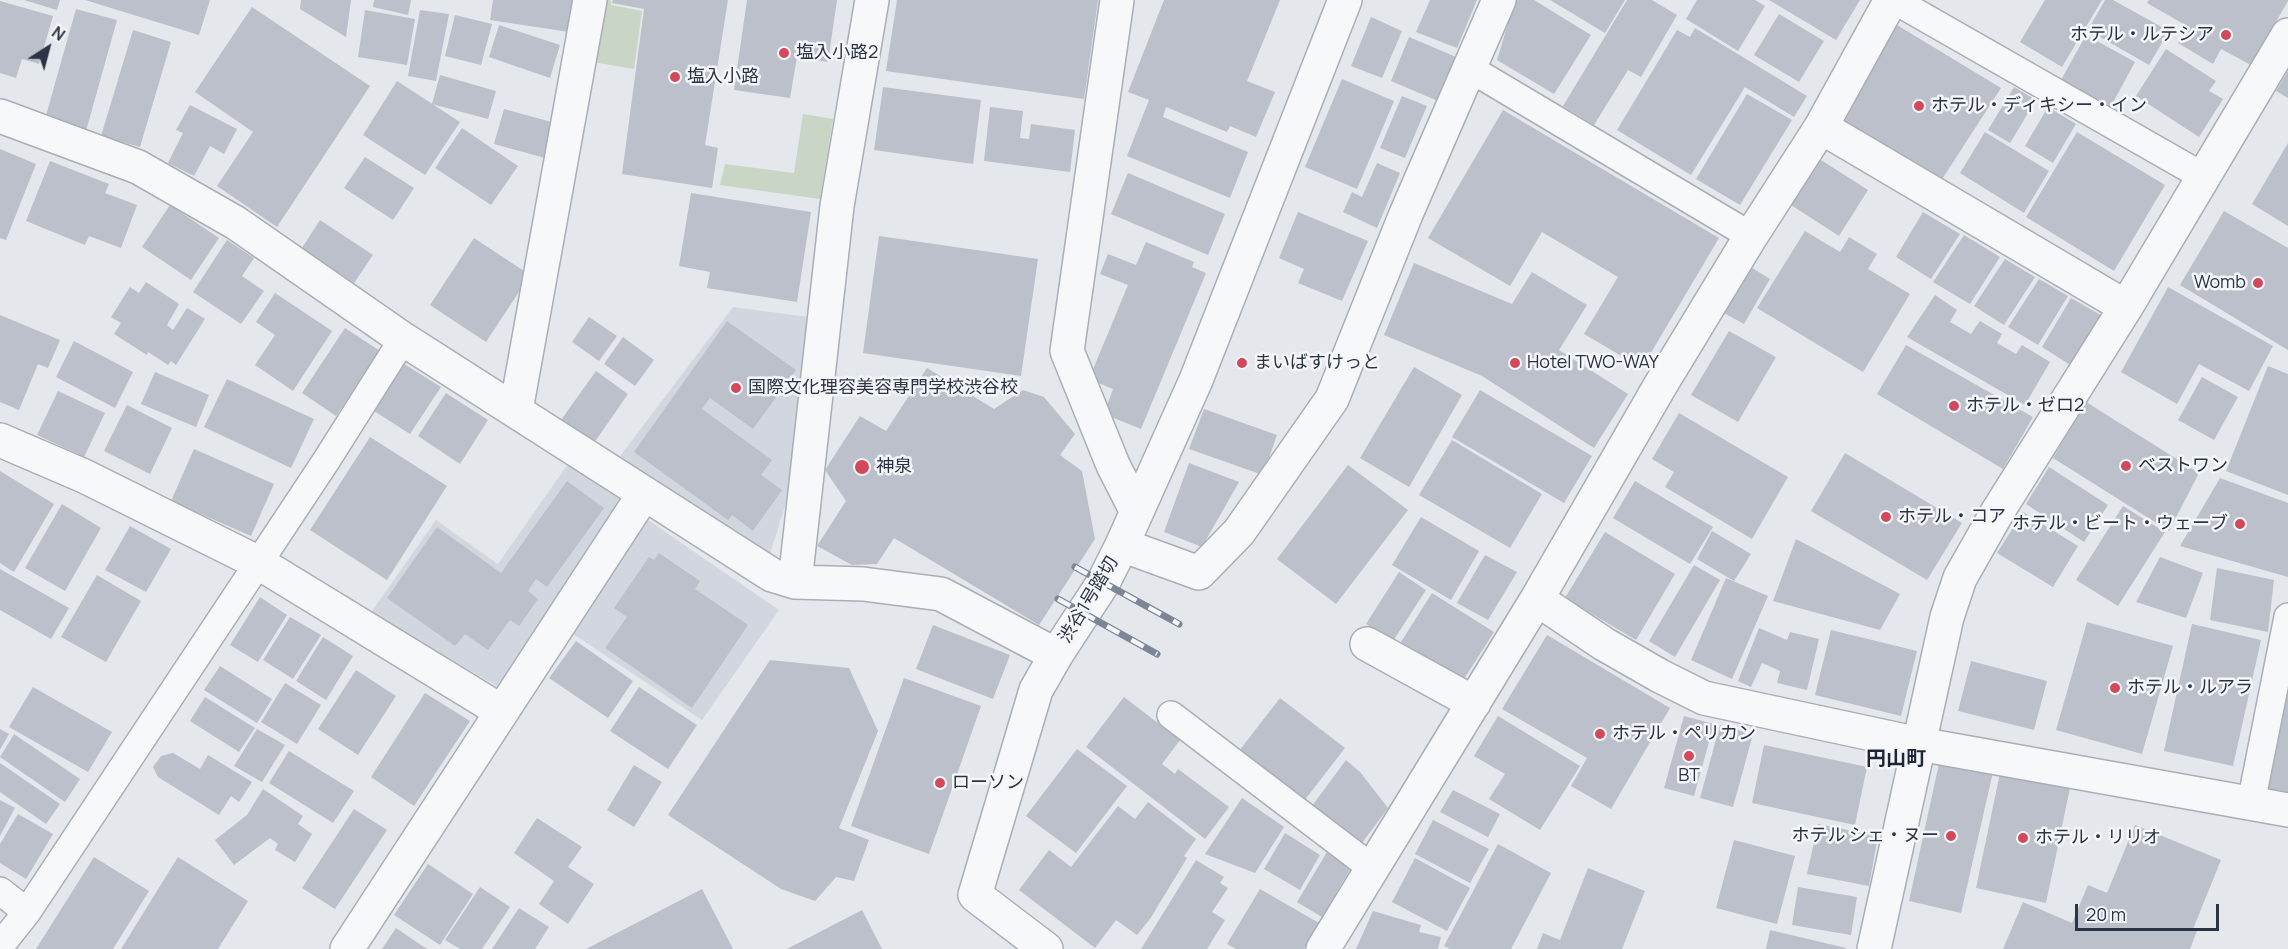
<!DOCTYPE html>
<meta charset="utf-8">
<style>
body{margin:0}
#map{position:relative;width:2288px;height:949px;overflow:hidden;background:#e4e7ec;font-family:Manrope,sans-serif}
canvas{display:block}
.north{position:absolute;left:18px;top:18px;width:60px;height:60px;-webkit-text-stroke:4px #f4f6f9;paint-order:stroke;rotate:36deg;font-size:16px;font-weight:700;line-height:24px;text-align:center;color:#2b3445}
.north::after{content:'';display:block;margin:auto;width:21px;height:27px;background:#2b3445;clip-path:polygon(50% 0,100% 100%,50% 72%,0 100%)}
.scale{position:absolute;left:2075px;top:904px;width:144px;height:27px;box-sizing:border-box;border:3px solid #2b3445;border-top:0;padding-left:8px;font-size:18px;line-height:21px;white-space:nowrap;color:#2b3445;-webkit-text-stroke:4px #f4f6f9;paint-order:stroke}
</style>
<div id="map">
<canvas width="2288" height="949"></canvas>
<div class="north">N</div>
<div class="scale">20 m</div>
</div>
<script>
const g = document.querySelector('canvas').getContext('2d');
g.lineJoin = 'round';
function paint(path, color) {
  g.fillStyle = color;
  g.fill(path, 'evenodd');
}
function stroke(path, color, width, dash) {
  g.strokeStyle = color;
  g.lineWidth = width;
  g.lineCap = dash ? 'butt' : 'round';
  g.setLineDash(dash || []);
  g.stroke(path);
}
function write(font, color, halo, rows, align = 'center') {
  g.font = font + ' Manrope,"Noto Sans JP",sans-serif';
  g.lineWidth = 5;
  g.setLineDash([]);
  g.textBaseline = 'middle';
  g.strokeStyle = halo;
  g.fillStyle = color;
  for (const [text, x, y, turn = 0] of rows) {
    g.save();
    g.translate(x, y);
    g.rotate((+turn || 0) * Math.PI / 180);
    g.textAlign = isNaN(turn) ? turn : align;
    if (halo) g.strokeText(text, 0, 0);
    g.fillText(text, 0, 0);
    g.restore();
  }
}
paint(new Path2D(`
 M733 307 808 317 791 487 769 557 618 459Z
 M568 464 624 502 497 686 370 614 436 520 498 564Z
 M645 518 779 610 702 720 572 633Z`), '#d2d6de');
paint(new Path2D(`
 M597 0H611V5L642 11 634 69 587 61Z
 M803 114 833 119 820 199 720 185 725 164 794 173Z`), '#c9d6c5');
paint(new Path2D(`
 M24 0H60L57 10Z
 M85 0H210L199 35Z
 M301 0H351L346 37 300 9Z
 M374 0H411L408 15 373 7Z
 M493 0H574L569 32 490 20Z
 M613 0H728L705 145 718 148 712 188 622 174 644 9 612 3Z
 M747 0H837L828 62 797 57 790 98 734 90Z
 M897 0H1098L1084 99 886 71Z
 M1164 0H1280L1247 81 1275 92 1256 137 1230 126 1227 132 1166 107 1163 117 1248 152 1230 198 1127 156 1149 100 1128 92Z
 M1430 0H1477L1457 48 1416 32Z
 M1515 0H1534L1591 35 1554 94 1497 60Z
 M1550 0H1625L1605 33Z
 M1627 0H1652L1677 15 1641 77 1628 70 1594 125 1563 106Z
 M1697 0H1755L1765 6 1738 51 1686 19Z
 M1769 0H1860L1836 40Z
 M2045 0H2102L2062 67 2020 42Z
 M2105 0H2113L2169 31 2149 65 2088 30Z
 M2149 0H2288V1L2251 65 2221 49 2213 64 2178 43 2187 26 2147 3Z
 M0 1 53 16 39 64 22 59 16 78 0 73Z
 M252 7 370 86 277 227 217 186 253 132 195 92Z
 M76 9 117 20 86 131 45 119Z
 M365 10 415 19 407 65 358 57Z
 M420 10 449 14 436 81 408 76Z
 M1779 14 1824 41 1799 82 1754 55Z
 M455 15 492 24 481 65 445 56Z
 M1371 17 1402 31 1382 78 1351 66Z
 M499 25 560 45 550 78 489 57Z
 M1897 25 2001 88 1939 184 1837 124Z
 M1695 28 1807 96 1794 117 1745 87 1691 175 1617 130 1677 30 1690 37Z
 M133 30 171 42 140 147 101 136Z
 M2086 35 2135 62 2110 108 2061 80Z
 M1409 37 1456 57 1438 101 1391 81Z
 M2166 49 2216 81 2209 91 2223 99 2199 137 2136 96Z
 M2288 71V98L2276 91Z
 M440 75 496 91 488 119 432 104Z
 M1342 79 1394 101 1357 189 1305 167Z
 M397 81 460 122 425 175 363 135Z
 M883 87 981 100 973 164 874 150Z
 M2014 87 2036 100 2010 143 1988 130Z
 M1747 94 1792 120 1740 205 1696 179Z
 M1402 96 1427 106 1405 158 1380 148Z
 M190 105 237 129 224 154 210 146 194 176 168 163 183 133 176 130Z
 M990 107 1023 111 1020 138 1029 139 1031 124 1075 130 1070 172 984 161Z
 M2048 107 2076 124 2053 163 2025 146Z
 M504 109 555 123 545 158 494 144Z
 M1503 110 1719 238 1642 368 1584 334 1618 277 1542 232 1510 286 1428 238Z
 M462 128 518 166 491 205 435 168Z
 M1985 132 2049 171 2024 213 1960 173Z
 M2077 132 2165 185 2114 271 2026 217Z
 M2288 143V226L2252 204Z
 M0 149 36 164 6 240 0 238Z
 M365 157 414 188 393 220 344 188Z
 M1821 160 1868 190 1839 236 1791 205Z
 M50 161 109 184 105 193 137 205 121 248 89 236 85 245 26 221Z
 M1377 163 1400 173 1377 228 1343 212 1352 192 1362 197Z
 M1128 173 1225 214 1208 255 1111 214Z
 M691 193 811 212 797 302 707 288 710 272 679 266Z
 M170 205 219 238 191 280 142 247Z
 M2224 211 2288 248V350L2180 285Z
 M1298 212 1368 241 1342 301 1298 283 1304 269 1279 258Z
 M1923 212 1960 234 1931 279 1896 257Z
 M320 220 373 255 354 283 302 248Z
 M1805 231 1840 252 1849 237 1877 254 1868 269 1910 294 1863 372 1757 308Z
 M1964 235 2000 257 1970 304 1933 282Z
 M879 236 1038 259 1021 376 863 353Z
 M474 238 530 275 486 342 430 305Z
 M227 240 254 258 242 276 264 291 241 324 193 292Z
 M1146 242 1194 262 1192 267 1206 273 1141 429 1104 414 1113 389 1089 379 1128 285 1100 274 1108 254 1136 265Z
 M2005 259 2035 277 2004 325 1974 306Z
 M1414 263 1512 304 1532 272 1587 305 1559 350 1628 394 1594 448 1482 376 1384 335Z
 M1749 266 1770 279 1744 324 1722 312Z
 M2039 279 2068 296 2038 345 2008 327Z
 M146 282 179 304 167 325 173 330 187 308 205 319 176 365 171 361 168 365 148 352 147 355 114 334 121 323 111 317 130 287 139 293Z
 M2168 287 2273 346 2249 391 2199 364 2177 404 2121 372Z
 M275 293 332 331 293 391 255 365 275 335 256 322Z
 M1935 295 1957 310 1950 322 1971 334 1980 321 2002 334 1997 343 2016 354 2022 345 2050 362 2025 405 1907 337Z
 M2071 298 2106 318 2075 368 2042 347Z
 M0 315 60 340 48 368 38 364 19 410 0 402Z
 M589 317 617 336 599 361 572 342Z
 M727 321 796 370 753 429 710 398 702 409 772 460 761 475 782 490 753 531 732 515 728 520 634 452Z
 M345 328 380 351 336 416 302 393Z
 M1729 331 1776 357 1738 422 1691 395Z
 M623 337 654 360 635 386 604 364Z
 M74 341 133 372 115 408 56 377Z
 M1906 345 2033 417 2003 469 1877 394Z
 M401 362 441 387 410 434 371 409Z
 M2268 366 2288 374V495L2226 471Z
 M1414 367 1462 395 1409 487 1360 458Z
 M927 368 994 409 1023 390 1044 397 1075 434 1060 455 1082 471 1095 539 1039 625 894 538 877 564 852 565 817 546 846 501 825 470 860 416 886 431Z
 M596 371 628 394 594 443 561 420Z
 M155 372 209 395 196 427 141 404Z
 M2202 377 2238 397 2214 440 2178 420Z
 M227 379 314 419 291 468 204 427Z
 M1480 390 1592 456 1564 503 1452 437Z
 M58 391 105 413 84 457 37 435Z
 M446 393 488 420 460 464 418 436Z
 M2086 402 2199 473 2169 531 2053 458Z
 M127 405 172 428 150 474 104 451Z
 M1204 409 1277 435 1263 475 1189 449Z
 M1679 413 1788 477 1752 539 1665 487 1674 472 1652 459Z
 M370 437 447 486 387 580 310 530Z
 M1452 440 1542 494 1510 548 1419 495Z
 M194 449 274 484 251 536 171 501Z
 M1845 453 1962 523 1927 580 1811 511Z
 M1189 463 1239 482 1202 547 1164 532Z
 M1348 465 1408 510 1336 604 1277 559Z
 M2049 467 2108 505 2084 542 2026 504Z
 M0 471 54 504 14 572 0 563Z
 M2220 478 2288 503V577L2180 546Z
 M567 481 604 508 547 587 536 579 528 591 538 599 519 626 510 620 488 650 465 634 455 646 387 598 437 527 501 573Z
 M1635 481 1713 527 1690 564 1613 518Z
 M62 504 101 528 65 591 25 568Z
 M2123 506 2165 532 2118 606 2076 580Z
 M2023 512 2078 546 2053 587 1997 553Z
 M1421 517 1479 551 1451 600 1392 565Z
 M130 526 171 549 146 592 105 570Z
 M1712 531 1751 554 1734 581 1697 559Z
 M1605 532 1675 574 1636 640 1565 598Z
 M1796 539 1900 594 1880 630 1773 601Z
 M659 553 700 581 695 589 748 625 692 708 605 648 627 617 614 608 649 557 654 560Z
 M1485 555 1517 572 1488 620 1457 603Z
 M2160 557 2203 573 2186 618 2136 602Z
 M1694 565 1720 580 1675 657 1649 641Z
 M2217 568 2274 580 2268 632 2210 620Z
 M0 569 69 608 51 639 0 610Z
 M1399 572 1426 590 1393 641 1366 624Z
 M97 575 141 601 106 662 61 637Z
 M1726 578 1768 596 1732 679 1691 660Z
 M1432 593 1494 632 1462 682 1401 642Z
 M260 597 287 615 258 662 230 645Z
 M290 617 321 635 293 679 263 660Z
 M2087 622 2173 646 2142 754 2056 730Z
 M2192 624 2261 640 2233 766 2164 751Z
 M933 625 1010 655 993 699 916 669Z
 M1759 628 1787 640 1790 632 1819 639 1807 690 1777 683 1780 671 1762 663 1751 687 1738 681Z
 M1831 630 1917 651 1901 716 1815 695Z
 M1547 635 1670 708 1611 809 1571 786 1587 758 1502 709Z
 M323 637 353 656 326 700 296 681Z
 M576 641 633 681 608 718 549 678Z
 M770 660 849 668 878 731 839 828 869 840 854 881 836 877 815 901 781 889 668 815Z
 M1971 661 2047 681 2034 730 1958 711Z
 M220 666 272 699 257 723 204 690Z
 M356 670 396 696 358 755 318 729Z
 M904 678 981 706 929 854 851 826Z
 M285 683 321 705 297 744 261 722Z
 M2287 685H2288V801L2266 798Z
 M33 687 112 732 88 772 9 727Z
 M639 687 697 725 668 769 610 731Z
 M425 693 470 721 414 806 371 777Z
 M205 697 255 728 239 752 190 721Z
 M1124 697 1180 740 1162 764 1175 774 1178 769 1229 807 1205 839 1086 747Z
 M1280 698 1345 748 1304 801 1239 751Z
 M1498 716 1580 766 1540 830 1489 799 1505 774 1474 756Z
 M1684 716 1714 724 1694 796 1664 788Z
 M1720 725 1753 734 1733 807 1700 798Z
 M0 729 9 734 0 750Z
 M257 729 285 745 262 782 234 766Z
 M14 734 80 779 65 802 0 757Z
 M1764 745 1867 767 1855 825 1752 803Z
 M1077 749 1127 786 1076 853 1026 816Z
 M289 751 354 791 333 823 269 783Z
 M173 753 200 769 208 755 252 782 239 802 231 796 219 815 158 777 153 767 161 756Z
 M1940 759 1993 772 1961 913 1909 901Z
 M1346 760 1360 772 1388 808 1359 847 1309 810Z
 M0 763 60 804 46 824 0 792Z
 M634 765 662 782 634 827 607 810Z
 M2000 773 2070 788 2046 903 1976 888Z
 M263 789 303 816 298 824 312 834 295 862 275 850 278 844 270 838 234 865 215 840 247 815Z
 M1453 790 1500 814 1488 837 1440 812Z
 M1242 798 1284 827 1255 873 1205 854Z
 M0 800 15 808 0 836Z
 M1148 802 1196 839 1184 856 1187 858 1150 919 1137 935 1116 920 1095 948 1019 890 1049 850 1071 867 1118 806 1135 819Z
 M354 809 387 830 335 909 302 888Z
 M18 814 53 834 26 879 0 863V844Z
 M537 818 582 847 568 867 594 884 568 924 539 904 554 881 514 853Z
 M1433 820 1489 849 1470 883 1415 854Z
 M1818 824 1878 836 1869 886 1807 874Z
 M2135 825 2221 860 2193 929 2197 931 2190 949H2003L2023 902 2072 923 2088 885 2107 893Z
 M1285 833 1320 855 1300 890 1264 869Z
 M1734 840 1795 856 1777 924 1716 908Z
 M1498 844 1551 873 1511 949H1450L1444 946Z
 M1327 852 1352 866 1322 917 1297 902Z
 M94 857 149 891 113 949H36Z
 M178 857 248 901 218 949H121Z
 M1415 858 1470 888 1447 931 1392 902Z
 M1196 860 1224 877 1220 883 1228 888 1212 912 1225 920 1207 949H1141Z
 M428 864 473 894 440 945 394 915Z
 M1588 868 1645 891 1622 949H1537L1543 933 1560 940Z
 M480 887 510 907 482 949H460L445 940Z
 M1798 887 1857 897 1851 935 1792 925Z
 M702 889 733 949H586Z
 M1260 889 1319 923 1304 949H1236L1227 944Z
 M519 908 549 927 535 949H492Z
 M862 910 882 949H787Z
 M1373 911 1421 925 1419 932 1441 937 1438 949H1356Z
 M396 928 427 949H382Z
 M1770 930 1846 948V949H1766Z`), '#bbc0ca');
const lane = new Path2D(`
 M1894 0 2204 177
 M1469 68 1751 236
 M1171 715 1372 868
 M2251 803 2288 617
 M0 891 27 912
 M0 946 27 912 326 461 403 339`);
const street = new Path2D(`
 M1117 0 1067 351 1113 465 1136 510
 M0 116 138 167 236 223 403 339 772 575 795 582 863 584 941 594 1056 655
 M1821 127 2126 307
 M516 410 590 0
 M0 440 84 476 259 563 501 711
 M1122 545 1199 573 1239 532 1332 399 1406 214 1499 0
 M795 582 837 206 872 0
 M1537 599 1604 644 1660 676 1704 698 1919 744 2288 810
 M1367 644 1474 703
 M347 949 644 494
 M1046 949 975 895 1036 690 1056 655 1103 583 1122 545 1196 380 1345 0
 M1323 949 1537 599 1660 386 1751 236 1821 127 1891 0
 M1874 949 1947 617 1960 578 1998 511 2126 307 2288 35`);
stroke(lane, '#a9aeb7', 30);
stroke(street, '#a9aeb7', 36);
stroke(lane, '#f7f8fa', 27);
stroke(street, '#f7f8fa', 33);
const rail = new Path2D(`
 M1075 567 1179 624
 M1058 599 1157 654`);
stroke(rail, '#7d8696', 7);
stroke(rail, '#f4f6f9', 4.5, [14]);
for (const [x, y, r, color] of [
 [2226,35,6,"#d1495b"],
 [784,53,6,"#d1495b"],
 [675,77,6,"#d1495b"],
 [1919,106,6,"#d1495b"],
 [2258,283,6,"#d1495b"],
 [1242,363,6,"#d1495b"],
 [1515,363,6,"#d1495b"],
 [736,388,6,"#d1495b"],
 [1954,406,6,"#d1495b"],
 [2126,466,6,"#d1495b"],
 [862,467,8,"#d1495b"],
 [1886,517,6,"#d1495b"],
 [2240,524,6,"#d1495b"],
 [2115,688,6,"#d1495b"],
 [1600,734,6,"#d1495b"],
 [1689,756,6,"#d1495b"],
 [940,783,6,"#d1495b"],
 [1951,836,6,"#d1495b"],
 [2023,838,6,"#d1495b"]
]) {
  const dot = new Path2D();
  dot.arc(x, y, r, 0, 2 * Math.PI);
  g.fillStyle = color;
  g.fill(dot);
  stroke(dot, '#f4f6f9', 2);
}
write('18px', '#2b3445', '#f4f6f9', [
 ["ホテル・ルテシア",2214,35,"right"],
 ["塩入小路2",796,53],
 ["塩入小路",687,77],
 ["ホテル・ディキシー・イン",1931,106],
 ["Womb",2246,283,"right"],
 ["まいばすけっと",1254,363],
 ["Hotel TWO-WAY",1527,363],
 ["国際文化理容美容専門学校渋谷校",748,388],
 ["ホテル・ゼロ2",1966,406],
 ["ベストワン",2138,466],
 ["神泉",876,467],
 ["ホテル・コア",1898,517],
 ["ホテル・ビート・ウェーブ",2228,524,"right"],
 ["ホテル・ルアラ",2127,688],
 ["ホテル・ペリカン",1612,734],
 ["BT",1689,776,"center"],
 ["ローソン",952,783],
 ["ホテル シェ・ヌー",1939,836,"right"],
 ["ホテル・リリオ",2035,838]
], 'left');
write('18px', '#2b3445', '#f4f6f9', [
 ["渋谷1号踏切",1089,600,-59]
]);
write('bold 20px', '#1d2536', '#f4f6f9', [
 ["円山町",1896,759]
]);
</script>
